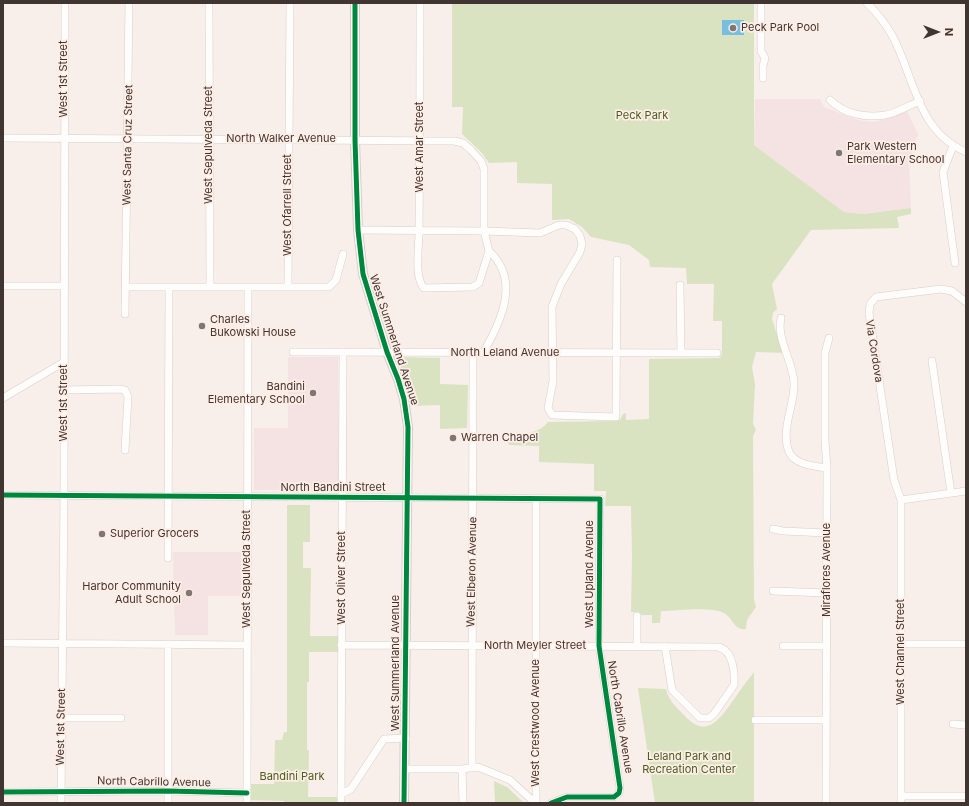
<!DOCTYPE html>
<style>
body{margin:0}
#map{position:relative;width:969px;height:806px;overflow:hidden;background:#f8efeb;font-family:Inter,sans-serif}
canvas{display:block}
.frame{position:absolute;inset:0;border:4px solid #403531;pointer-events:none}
.north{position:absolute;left:917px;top:12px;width:40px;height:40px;-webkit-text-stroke:3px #feede5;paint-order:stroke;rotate:90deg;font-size:11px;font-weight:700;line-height:16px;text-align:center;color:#403531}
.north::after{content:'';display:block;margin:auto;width:14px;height:18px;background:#403531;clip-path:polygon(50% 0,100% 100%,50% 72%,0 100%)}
</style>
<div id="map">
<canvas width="969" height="806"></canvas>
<div class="frame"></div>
<div class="north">N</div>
</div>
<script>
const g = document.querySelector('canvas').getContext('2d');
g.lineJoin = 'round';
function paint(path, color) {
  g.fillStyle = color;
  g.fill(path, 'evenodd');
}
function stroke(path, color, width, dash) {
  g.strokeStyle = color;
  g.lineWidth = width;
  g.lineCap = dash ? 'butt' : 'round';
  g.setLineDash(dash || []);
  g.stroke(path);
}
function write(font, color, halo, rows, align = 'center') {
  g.font = font + ' Inter,sans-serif';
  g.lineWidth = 3.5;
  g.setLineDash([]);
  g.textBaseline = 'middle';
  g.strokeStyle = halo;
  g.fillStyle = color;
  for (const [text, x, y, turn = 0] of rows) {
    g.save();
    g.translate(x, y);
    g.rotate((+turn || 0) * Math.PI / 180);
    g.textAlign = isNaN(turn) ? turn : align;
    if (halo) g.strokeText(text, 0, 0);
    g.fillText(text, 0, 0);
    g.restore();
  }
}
paint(new Path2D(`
 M755 99H820L824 107 858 120 872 122 883 120 907 111 918 134 909 161 911 208 863 214 844 212 754 145Z
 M288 357H338L339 489 254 490V428H288Z
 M173 552H241V596H208V635H175Z`), '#f5e2e3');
paint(new Path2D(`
 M452 3H754V145L844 212 863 214 911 208V214L897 217 899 228 811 230 772 284 777 309 773 313 772 319 783 353 756 352 752 367 755 384 753 424 756 430 753 436 754 599 756 607 747 620 746 629C734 631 733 618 724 613 710 606 678 611 661 611L660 623H652V615H642L639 612H631L632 558 631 506H605L606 491H594V464L539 462V446L509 445 507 437 510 434C525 434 538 434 548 422L615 421 620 420 623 414 626 413V420L649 419V359L720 358 722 353V321H713L714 284H687L686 268 650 267 649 260 629 245 591 237 582 227 569 219 552 220V184L517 183V162L489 163 482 153 462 134 463 107H452Z
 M398 357 440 358V384L468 385 467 428 440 429V405L412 406Z
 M287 505H310V542H303V568H311L310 636H341V652H309V682H307V750H309L308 797H340V803H284V801L247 800V784H274L275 740H282L284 732H287Z
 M754 672V803H655L638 688 666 689C668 700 677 708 685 716 706 739 719 720 732 702 739 692 746 682 754 672Z
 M494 781 507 787 524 803H495Z`), '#d9e3c1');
paint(new Path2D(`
 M722 20H744V35H722Z`), '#78bee1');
const minor = new Path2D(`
 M209 3 210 287
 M761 3V51L765 58 763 66V78
 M867 3C877 13 886 24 893 37 915 79 917 131 966 152
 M830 100C844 114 865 118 885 115 896 114 909 105 920 101
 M3 138 454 141 463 143 471 150 481 161 484 169V231L489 251 479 283 473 287 424 288C414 278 419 247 419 232 420 156 420 79 420 3
 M953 146 943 172 955 263
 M358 230 484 231 540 233 559 225H566L575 229 580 236 582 244 580 252 561 284 552 307 553 381 548 408 552 415 616 417 617 260
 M680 285 681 353
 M3 286H64
 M126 287H329L336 280 343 254
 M288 287 290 3
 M125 314 129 3
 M781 318C776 339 793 361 794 383 795 405 780 430 789 452 795 465 815 466 827 468
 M293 352 717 353
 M483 353C501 322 521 280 489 251
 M932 361 951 493
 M64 390 119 389 125 390 128 397 125 450
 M3 398 64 362
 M3 495 600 499 599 646 620 788 619 793 614 797H567L551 803
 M536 499V803
 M901 500 966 491
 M773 529 783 531 827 533
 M168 558 169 287
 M773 591 827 593
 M3 643 247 645
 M901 644H966
 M341 645C467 646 592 646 718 647 733 650 735 672 734 685L714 714 709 718H700L672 690 665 646
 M637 646V616
 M783 646H826
 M61 718H121
 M755 720H826
 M953 724 966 725
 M472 767 473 353
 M406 769H462L478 767 510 780 535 803
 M462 769 463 803
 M3 792 168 791 247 793
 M341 794 351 789 384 739 406 738
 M901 796H966
 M61 803 64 495 65 3
 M168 803V644
 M247 803 248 287
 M341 803 343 352
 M826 803 827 468 825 441V353L829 338
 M901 803V500L894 480 869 313 870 304 876 297 941 289 952 291 966 302`);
const major = new Path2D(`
 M355 3V140L358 230 363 274 387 352 398 379 404 399 408 427 404 803`);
stroke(minor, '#d6cdc9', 8);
stroke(major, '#d6cdc9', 10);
stroke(minor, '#fefdfc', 7);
stroke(major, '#fefdfc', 8);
stroke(new Path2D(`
 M355 3V140L358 230 363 274 387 352 398 379 404 399 408 427 404 803
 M3 495 600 499 599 646 620 788 619 793 614 797H567L551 803
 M3 792 168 791 247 793`), '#00873e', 5);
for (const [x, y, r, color] of [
 [733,28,4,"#807672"],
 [839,153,4,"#807672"],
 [202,326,4,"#807672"],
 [313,393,4,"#807672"],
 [453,438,4,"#807672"],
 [102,534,4,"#807672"],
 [189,593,4,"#807672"]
]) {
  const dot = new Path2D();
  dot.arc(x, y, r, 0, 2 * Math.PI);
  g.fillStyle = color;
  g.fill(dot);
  stroke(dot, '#feede5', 1.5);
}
write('11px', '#403531', '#feede5', [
 ["Peck Park Pool",741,28],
 ["Park Western",847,147],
 ["Elementary School",847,160],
 ["Charles",210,320],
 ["Bukowski House",210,333],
 ["Bandini",305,387,"right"],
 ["Elementary School",305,400,"right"],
 ["Warren Chapel",461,438],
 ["Superior Grocers",110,534],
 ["Harbor Community",181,587,"right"],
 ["Adult School",181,600,"right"]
], 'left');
write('11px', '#403531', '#feede5', [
 ["West 1st Street",64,79,-90],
 ["North Walker Avenue",281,139],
 ["West Santa Cruz Street",128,145,-89],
 ["West Sepulveda Street",209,145,-90],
 ["West Amar Street",420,147,-90],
 ["West Ofarrell Street",288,205,-90],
 ["West Summerland Avenue",394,340,72],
 ["Via Cordova",874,351,81],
 ["North Leland Avenue",505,353],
 ["West 1st Street",64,403,-90],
 ["North Bandini Street",333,488],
 ["West Sepulveda Street",247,569,-90],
 ["Miraflores Avenue",827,570,-90],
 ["West Elberon Avenue",472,572,-89],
 ["West Upland Avenue",590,574,-90],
 ["West Oliver Street",342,578,-90],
 ["North Meyler Street",535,646],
 ["West Channel Street",901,652,-90],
 ["West Summerland Avenue",396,663,-90],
 ["North Cabrillo Avenue",620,717,81],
 ["West Crestwood Avenue",536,723,-90],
 ["West 1st Street",61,727,-89],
 ["North Cabrillo Avenue",154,782,1]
]);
write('11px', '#475d21', '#feede5', [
 ["Peck Park",642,116],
 ["Leland Park and",689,757],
 ["Recreation Center",689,770],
 ["Bandini Park",292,777]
]);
</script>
